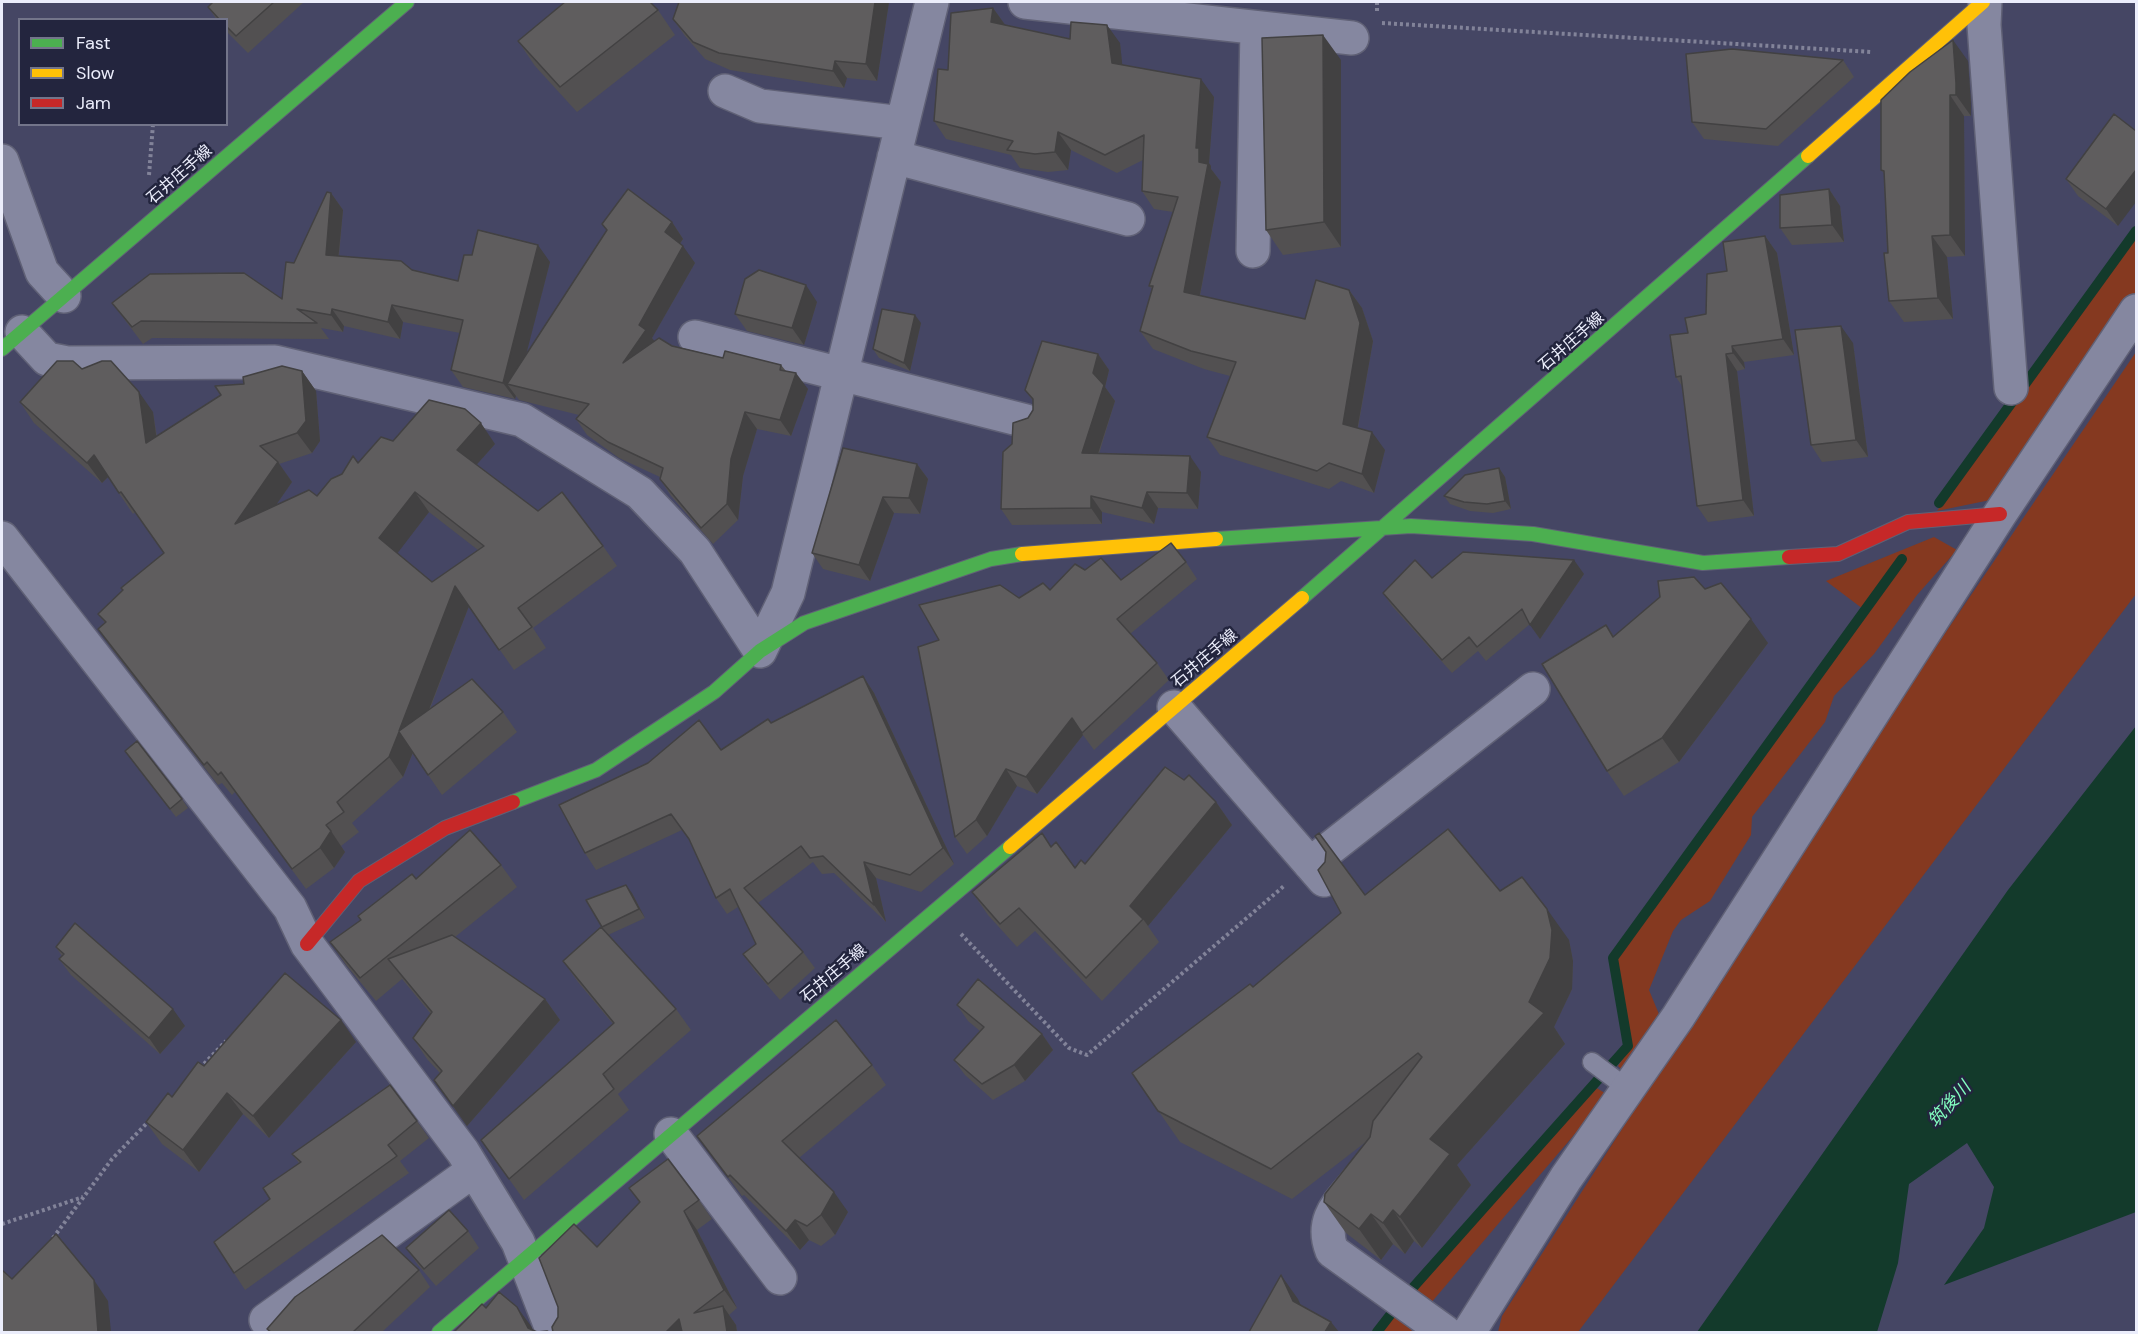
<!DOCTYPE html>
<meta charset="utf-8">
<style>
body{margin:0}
#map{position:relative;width:2138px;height:1334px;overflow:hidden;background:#454664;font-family:"DM Sans",sans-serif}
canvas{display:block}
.frame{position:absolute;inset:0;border:3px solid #ebedfb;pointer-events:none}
.legend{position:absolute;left:18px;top:18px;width:210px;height:108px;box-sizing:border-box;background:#23253e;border:2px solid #73758a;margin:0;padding:8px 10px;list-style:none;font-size:18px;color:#ebedfb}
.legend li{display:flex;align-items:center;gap:12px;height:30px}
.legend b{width:30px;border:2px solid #73758a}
</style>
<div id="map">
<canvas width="2138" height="1334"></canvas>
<div class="frame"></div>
<ul class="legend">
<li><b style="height:8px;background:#4caf50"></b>Fast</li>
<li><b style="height:8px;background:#ffc107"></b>Slow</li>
<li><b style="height:8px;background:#c62828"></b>Jam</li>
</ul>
</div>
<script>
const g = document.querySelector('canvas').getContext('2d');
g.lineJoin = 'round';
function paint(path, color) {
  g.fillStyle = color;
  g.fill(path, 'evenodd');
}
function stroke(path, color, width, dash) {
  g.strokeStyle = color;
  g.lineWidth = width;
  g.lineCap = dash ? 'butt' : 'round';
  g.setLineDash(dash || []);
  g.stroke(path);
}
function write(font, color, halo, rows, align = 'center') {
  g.font = font + ' "DM Sans","Noto Sans JP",sans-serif';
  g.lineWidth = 5;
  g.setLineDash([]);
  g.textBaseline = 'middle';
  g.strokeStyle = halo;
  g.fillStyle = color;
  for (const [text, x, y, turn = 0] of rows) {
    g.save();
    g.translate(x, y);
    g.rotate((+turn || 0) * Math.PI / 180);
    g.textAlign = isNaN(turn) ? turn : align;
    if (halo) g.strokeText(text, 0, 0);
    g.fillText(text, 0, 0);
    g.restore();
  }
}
paint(new Path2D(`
 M2136 234V298L1995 499 1937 511Z
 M2136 352V594L1578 1332H1498L1502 1316 1855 766Z
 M1934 537 1957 550 1917 595 1874 654 1834 696 1825 722 1752 817 1751 835 1710 901 1681 920 1673 931 1649 990 1661 1019 1626 1074 1618 1066 1632 1045 1616 958 1867 612 1826 581Z
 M1595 1087 1608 1095 1430 1304 1413 1291Z
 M1397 1313 1418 1325 1410 1332H1381L1387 1322Z`), '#853920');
paint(new Path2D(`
 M2136 726V1212L1944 1285 1984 1228 1994 1187 1967 1143 1909 1184 1898 1263 1877 1332H1697L2008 890Z`), '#133a2b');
stroke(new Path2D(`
 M1939 503 2136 231
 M1377 1332 1401 1301 1628 1046 1613 958 1902 559`), '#133a2b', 10);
const lane = new Path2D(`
 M1592 1062 1628 1089`);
const street = new Path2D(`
 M1025 2 1352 38
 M1985 2 1984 25 2011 388
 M725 91 760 106 902 123
 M894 157 1128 219
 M2 161 42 272 64 296
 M1253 251 1257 28
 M22 332 47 359 67 363 275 362 522 420 640 493 695 551 760 651
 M695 337 1026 421
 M2 538 290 908 307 944 463 1152 518 1242 553 1332
 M760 651 788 593 932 2
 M1174 707 1324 880
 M1310 864 1533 689
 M671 1134 780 1278
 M1359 1179C1340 1203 1319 1218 1332 1251L1445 1332
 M266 1320 474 1170
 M1469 1332 1566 1178 1678 1017 2000 514 2136 311`);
const fast = new Path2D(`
 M2 349 407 2
 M1216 539 1411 526 1533 534 1703 563 1789 557
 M1302 598 1808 156
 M513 802 596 770 714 692 760 651 804 623 991 559 1022 554
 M439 1332 1010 847`);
const slow = new Path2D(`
 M1808 156 1983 2
 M1022 554 1216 539
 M1010 847 1302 598`);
const jam = new Path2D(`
 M1789 557 1838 554 1908 522 2000 514
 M307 944 359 881 445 828 513 802`);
stroke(lane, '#606176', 21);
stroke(street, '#606176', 36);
stroke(fast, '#606176', 16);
stroke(slow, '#606176', 16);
stroke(jam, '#606176', 16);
stroke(new Path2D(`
 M1377 2V14
 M1382 23 1872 52
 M149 175 153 124
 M961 934 1069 1048 1087 1055 1284 886
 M200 1068 226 1041
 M2 1224 83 1197
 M53 1238 112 1159 149 1121`), '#828399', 4, [3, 3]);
stroke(lane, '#8587a0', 18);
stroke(street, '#8587a0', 33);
stroke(fast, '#4caf50', 14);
stroke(slow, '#ffc107', 14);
stroke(jam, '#c62828', 14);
paint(new Path2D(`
 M213 2H304L248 53 226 31V20H217L208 7Z
 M679 2H889L877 81 847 78 844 88 730 70 705 59 685 36 673 19Z
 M993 8 1005 25 1070 39 1120 43 1122 65 1214 97 1209 163 1211 166V169L1221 182 1200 296 1305 319 1349 290 1362 308 1373 341 1358 428 1385 450 1374 493 1341 481 1329 489 1220 455 1207 437 1230 376 1204 369 1153 349 1140 331 1152 289 1149 286 1173 212 1154 209 1142 191 1143 160 1117 173 1071 150 1068 170 1048 172 1020 168 1011 155 946 139 934 121 948 70Z
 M658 10 675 35 577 112 535 66 518 41Z
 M1341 60V247L1283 255 1266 230Z
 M1843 60 1854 77 1778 146 1704 139 1692 122Z
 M1968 61 1971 104V116H1964L1965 256 1947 257 1953 319 1904 322 1889 301 1884 173 1881 170Z
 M2114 114 2118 226 2078 196 2066 179Z
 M1829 189 1840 206 1844 242 1792 245 1780 228Z
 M331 193 343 210 339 256 458 281 550 262 526 354 672 222 683 239 680 244 695 263 652 338 654 341 723 358 781 365 786 371 808 389 791 436 757 429 743 476 738 520 713 544 671 496 660 479V477L619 458 587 435 576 419 579 415 519 400 516 396 515 399 463 387 451 370 460 333 403 322 400 339 344 326 343 332 321 328 329 339 152 338 143 344 112 303 282 299 294 263Z
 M1765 236 1777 253 1794 355 1744 362 1745 369 1737 371 1754 516 1708 522 1697 506 1682 386 1676 377 1688 333 1706 314 1727 271Z
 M817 302 804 345 747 331 735 314Z
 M921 323 910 371 879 358 873 349Z
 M1853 343 1868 457 1822 462 1811 445Z
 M1098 354 1109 370 1105 387 1115 401 1099 454 1201 472 1198 509 1158 508 1154 524 1102 512V524L1012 525 1001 509 1028 418 1033 410V401L1025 390Z
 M82 369 153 412 157 437 244 384 302 371 316 391 320 441 312 453 279 464 292 482 276 505 317 496 342 474 393 441 495 444 476 465 538 511 603 546 617 566 533 628 546 648 514 670 469 606 430 709 503 712 517 732 442 795 413 753 403 777 352 823 359 832 341 846 345 852 334 868 306 889 235 792 232 795 222 783 218 785 112 649 98 629 105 623 98 614 164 553 135 512 133 514 108 477 102 483 34 423 20 402ZM429 512 478 550 432 582 397 553Z
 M917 464 928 479 920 514 894 513 870 581 823 569 812 553Z
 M1499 468 1505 477 1511 509 1493 513 1470 511 1450 504 1444 496Z
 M1186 562 1197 579 1130 634 1157 663 1169 680 1094 750 1083 735 1037 794 1017 786 987 836 967 854 955 837 939 640 1019 598 1050 590 1121 580Z
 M1584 574 1540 639 1530 624 1486 661 1478 651 1452 673 1392 606 1383 593 1432 578Z
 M1705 589 1768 643 1679 762 1624 796 1607 771 1606 625 1614 636Z
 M863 676 874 693 954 864 921 892 876 878 886 922 834 873 822 874 813 862 758 903 803 952 815 968 780 1000 754 970 743 954 756 944 738 907 727 914 716 898 690 840 682 830 596 870 585 853 721 750Z
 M125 751 182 799 188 808 176 817Z
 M1216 802 1232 825 1148 926 1159 942 1102 1001 1035 931 1017 947 988 915 972 892 1075 868 1085 864Z
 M501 865 517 887 455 937 545 999 560 1020 467 1126 434 1080 440 1073 427 1059 413 1038 431 1014 402 979 376 1001 346 965 330 942Z
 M632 893 645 918 608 935 676 1009 691 1030 618 1094 629 1110 524 1200 481 1140 613 1024 578 982 563 961 607 934 602 927Z
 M1365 895 1569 940 1573 961 1572 989 1554 1027 1565 1044 1457 1165 1471 1185 1422 1248 1414 1241 1405 1254 1393 1244 1381 1260 1346 1233 1324 1202 1367 1141 1292 1199 1180 1142 1132 1073 1253 987Z
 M56 947 185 1026 160 1054 71 975 59 959 62 956Z
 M957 1005 1042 1034 1053 1050 1025 1081 993 1100 965 1075 954 1060 980 1031 968 1021Z
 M341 1020 356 1042 269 1138 243 1114 199 1172 162 1144 146 1122 204 1066Z
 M872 1065 886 1085 799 1158 848 1212 835 1235 821 1246 809 1240 800 1250 744 1195 742 1196 697 1136Z
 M417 1121 429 1138 400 1161 409 1173 245 1290 234 1273 270 1199 299 1163 292 1154Z
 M629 1188 699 1200 712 1219 697 1230 737 1308 729 1315 736 1325 737 1332H553L558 1317 597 1247 640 1203Z
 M468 1231 479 1248 436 1286 418 1265 406 1248Z
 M419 1270 430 1287 382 1332H269L267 1329Z`), '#525051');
paint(new Path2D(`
 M875 2H889L877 81 866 64Z
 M993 8 1006 26 991 22Z
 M1107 25 1120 43 1124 81 1112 63Z
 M1323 35 1341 60V247L1324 222Z
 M1953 40 1968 61 1971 104V116L1956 95Z
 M835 61 847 78 844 88 833 71Z
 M1201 79 1214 97 1209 163 1211 166V169L1221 182 1197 310 1184 292Z
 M1950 95 1964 116 1965 256 1950 235Z
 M1058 132 1071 150 1068 170 1055 152Z
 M2136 170V202L2118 226 2106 209Z
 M1829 189 1840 206 1844 242 1832 225Z
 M331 193 343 210 337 271 326 255Z
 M672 222 683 239 676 249 665 232Z
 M1765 236 1777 253 1794 355 1783 339Z
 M1932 236 1947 257 1953 319 1938 298Z
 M538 245 550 262 518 386 507 384 516 396 515 399 503 383Z
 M683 246 695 263 652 338 658 346 623 363 639 325Z
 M806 285 817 302 804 345 792 328Z
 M1349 290 1362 308 1373 341 1355 442 1343 424Z
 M392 305 403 322 400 339 388 322Z
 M332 309 344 326 343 332 331 315Z
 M915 315 921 323 910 371 904 363Z
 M1841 326 1853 343 1868 457 1856 440Z
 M1732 346 1744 362 1745 369 1733 353Z
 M1098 354 1109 370 1105 387 1115 401 1093 469 1082 453 1093 373Z
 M1726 354 1737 371 1754 516 1743 500Z
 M302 371 316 391 320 441 312 453 297 433Z
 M796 373 808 389 791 436 780 420Z
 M139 392 153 412 160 464 146 443Z
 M745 412 757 429 743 476 738 520 727 504 731 459Z
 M481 423 495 444 471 471 457 450Z
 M1372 432 1385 450 1374 493 1362 474Z
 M94 455 109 476 102 483 87 463Z
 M1190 456 1201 472 1198 509 1187 493Z
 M278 462 292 482 249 544 235 524Z
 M917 464 928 479 920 514 909 498Z
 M1499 468 1505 477 1511 509 1505 501Z
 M415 492 429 512 393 559 379 538Z
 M1147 492 1158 508 1154 524 1142 508Z
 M1091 496 1102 512V524L1091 508Z
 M883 497 894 513 870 581 859 565Z
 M1574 560 1584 574 1540 639 1530 625Z
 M455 586 469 606 413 751 399 731Z
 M1751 619 1768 643 1679 762 1662 738Z
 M863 676 874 693 954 864 943 848Z
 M1072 718 1083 735 1037 794 1026 777Z
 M399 732 413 752 403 777 389 757Z
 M1006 769 1017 786 987 836 976 820Z
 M1216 802 1232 825 1148 926 1143 919 1130 906Z
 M331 831 345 852 334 868 320 848Z
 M864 862 876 878 886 922 874 905Z
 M626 885 632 893 645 918 639 909Z
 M1547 909 1569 940 1573 961 1572 989 1554 1027 1565 1044 1457 1165 1471 1185 1422 1248 1400 1217 1430 1139 1529 1002Z
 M545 999 560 1020 467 1126 453 1106Z
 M173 1009 185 1026 160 1054 149 1038Z
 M341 1020 356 1042 269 1138 253 1116Z
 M1042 1034 1053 1050 1025 1081 1014 1065Z
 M227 1093 243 1114 199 1172 183 1150Z
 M834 1192 848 1212 835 1235 821 1215Z
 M1393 1210 1414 1241 1405 1254 1383 1223Z
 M684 1211 697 1230 737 1308 724 1290Z
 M1371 1214 1393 1244 1381 1260 1359 1229Z
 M795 1220 809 1240 800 1250 786 1231Z
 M1281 1275 1298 1299 1310 1326 1293 1301Z
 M94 1280 108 1301 111 1332H98Z
 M723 1306 736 1325 737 1332H727Z
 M517 1307 531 1326 534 1332 528 1328Z
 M679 1319 689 1332H666Z
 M1331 1322 1339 1332H1325Z`), '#424142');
const building = new Path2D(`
 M213 2H274L236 36 226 26V20H220L208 7Z
 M565 2H650L658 10 560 87 518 41Z
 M679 2H875L866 64 835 61 833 71 719 53 693 42 673 19Z
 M993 8 991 22 1070 39 1071 22 1107 25 1112 63 1201 79 1196 148H1199V162L1208 164 1184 292 1305 319 1316 280 1349 290 1360 323 1343 424 1372 432 1362 474 1329 463 1317 471 1207 437 1236 362 1191 351 1140 331 1153 286H1149L1178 197 1142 191 1144 135 1105 155 1058 132 1055 152 1035 154 1007 150 1013 141 934 121 938 69 948 70 951 13Z
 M1323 35 1324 222 1266 230 1262 38Z
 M1953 40 1956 83V95H1950V235L1932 236 1938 298 1889 301 1884 253H1888L1884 171 1881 170V100L1910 72Z
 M1732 49 1843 60 1766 129 1692 122 1686 54Z
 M2114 114 2136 131V170L2106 209 2066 179Z
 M628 189 672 222 665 232 683 246 639 325 646 330 623 363 659 338 672 346 723 358 725 351 781 365 780 370 796 373 780 420 745 412 731 459 727 504 701 528 660 479 663 468 608 442 576 419 589 404 507 384 607 230 602 224Z
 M1829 189 1832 225 1780 228V195Z
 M327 192 331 193 326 255 401 261 412 270 458 281 464 255H472L478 230 538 245 503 383 451 370 463 320 392 305 388 322 332 309 331 315 297 309 317 323 141 321 132 327 112 303 150 274 244 273 282 299 286 262 294 263Z
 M1765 236 1783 339 1732 346 1733 353 1726 354 1743 500 1697 506 1681 376 1676 377 1670 335 1688 333 1685 318 1706 314 1707 274 1727 271 1723 242Z
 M759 270 806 285 792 328 735 314 745 279Z
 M882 309 915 315 904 363 873 349Z
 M1841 326 1856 440 1811 445 1795 330Z
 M1042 341 1098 354 1093 373 1104 385 1082 453 1190 456 1187 493 1147 492 1142 508 1091 496V508L1001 509 1003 452 1012 444 1013 423 1028 418 1033 410V399L1025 390Z
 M57 361H73L82 369 102 361H111L139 392 146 443 221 395 215 386 244 384 243 377 282 366 302 371 306 421 297 433 260 446 278 462 235 524 309 490 317 496 331 479 342 474 353 456 358 463 381 437 393 441 429 400 465 409 481 423 457 450 538 511 562 492 603 546 518 608 532 627 499 650 455 586 399 731 472 679 503 712 428 775 399 732 389 757 337 802 344 812 326 825 331 831 320 848 292 869 221 772 218 775 207 762 204 765 98 629 106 622 98 614 123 590 121 588 164 553 121 492 119 493 94 455 87 463 20 402ZM415 492 484 546 432 582 379 538Z
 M843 448 917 464 909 498 883 497 859 565 812 553Z
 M1499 468 1505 501 1487 504 1464 502 1444 496 1465 475Z
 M1171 543 1186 562 1117 619 1157 663 1082 733 1072 718 1026 777 1006 769 976 820 955 837 918 647 939 640 919 605 1000 585 1019 598 1043 583 1050 590 1075 564 1085 570 1101 558 1121 580Z
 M1463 552 1574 560 1530 625 1522 609 1477 647 1469 637 1442 660 1383 593 1415 560 1432 578Z
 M1694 577 1705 589 1721 583 1751 619 1662 738 1607 771 1542 664 1606 625 1613 637 1660 597 1658 581Z
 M863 676 943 848 910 875 864 862 874 905 823 856 810 858 801 846 744 888 803 952 768 984 743 954 756 944 730 889 716 898 689 839 671 814 585 853 559 805 648 763 699 720 721 750 768 719 771 723Z
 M137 741 182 799 170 809 125 751Z
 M1165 767 1184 780 1189 775 1216 802 1130 906 1143 919 1086 978 1019 908 1000 924 972 892 1042 833 1051 847 1056 842 1075 868 1081 860 1085 864Z
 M1448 829 1500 891 1522 877 1547 909 1552 930 1550 958 1529 1002 1544 1013 1430 1139 1450 1154 1400 1217 1393 1210 1383 1223 1371 1214 1359 1229 1324 1202 1325 1194 1370 1137 1373 1121 1422 1057 1418 1053 1271 1169 1158 1111 1132 1073 1250 984 1253 987 1341 913 1318 870 1325 862 1326 852 1315 836 1319 833 1365 895Z
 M470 830 501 865 360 978 330 942 361 920 358 916 412 874 416 879Z
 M626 885 639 909 602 927 586 900Z
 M75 923 173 1009 149 1038 59 959 64 954 56 947Z
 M601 927 676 1009 603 1074 614 1089 509 1179 481 1140 614 1023 563 961Z
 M452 935 545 999 453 1106 434 1080 442 1071 413 1038 432 1012 388 959Z
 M285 973 341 1020 253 1116 227 1093 183 1150 146 1122 168 1093 172 1097 198 1062 204 1066Z
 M978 979 1042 1034 1014 1065 982 1084 954 1060 984 1027 957 1005Z
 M836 1020 872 1065 782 1141 834 1192 821 1215 807 1226 795 1220 786 1231 730 1175 728 1177 697 1136Z
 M390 1085 417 1121 388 1145 397 1156 234 1273 214 1242 270 1199 263 1188 301 1162 292 1154Z
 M668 1159 699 1200 684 1211 724 1290 694 1313 723 1306 727 1332H682L679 1319 666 1332H553L552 1327 558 1317V1307L539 1258 574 1224 597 1247 640 1202 629 1188Z
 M449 1210 468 1231 424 1269 406 1248Z
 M56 1234 94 1280 98 1332H2V1270L12 1279Z
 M382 1235 419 1270 353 1332H271L267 1329 295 1297Z
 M1281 1275 1293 1301 1331 1322 1325 1332H1249Z
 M499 1292 517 1307 528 1328 537 1332 547 1331 549 1332H454L482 1304 486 1308Z`);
paint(building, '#5f5d5e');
stroke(building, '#424142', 1.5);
write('16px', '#ebedfb', '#23253e', [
 ["石井庄手線",180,175,-41],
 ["石井庄手線",1572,342,-41],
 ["石井庄手線",1205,659,-40],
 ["石井庄手線",834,974,-40]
]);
write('italic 18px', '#83ffc1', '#23253e', [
 ["筑後川",1950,1105,-48]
]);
</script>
